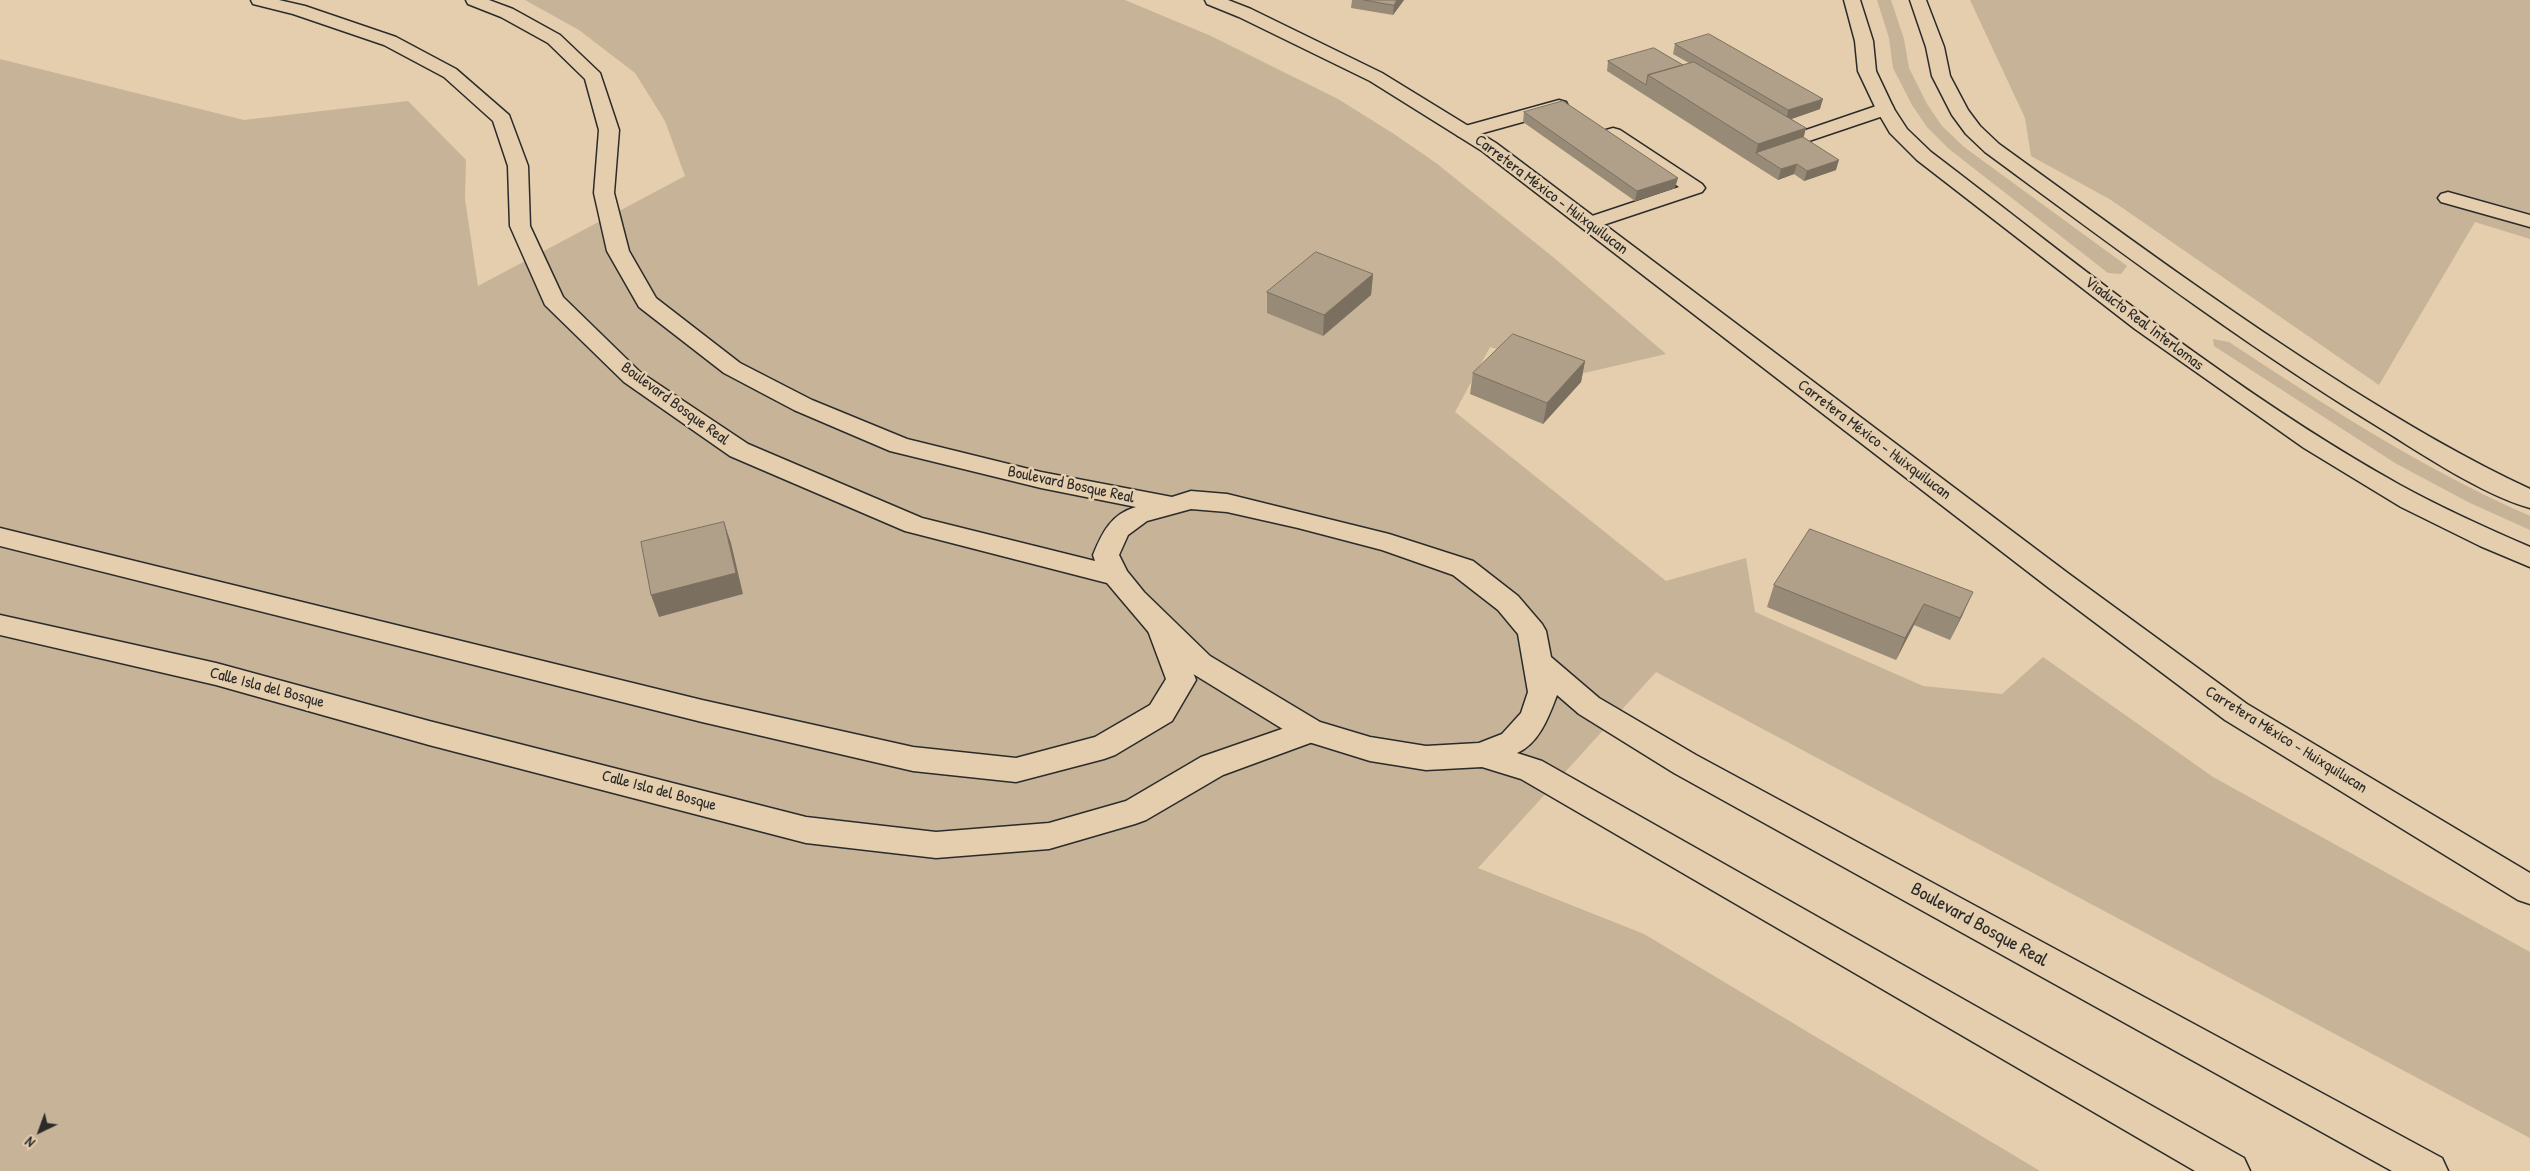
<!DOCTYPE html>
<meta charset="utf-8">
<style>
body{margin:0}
#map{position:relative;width:2530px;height:1171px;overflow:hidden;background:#e4cead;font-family:"Patrick Hand",sans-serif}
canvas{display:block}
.north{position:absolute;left:15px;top:1106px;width:50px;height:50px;-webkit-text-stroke:4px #e4cead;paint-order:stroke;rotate:222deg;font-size:14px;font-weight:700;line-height:20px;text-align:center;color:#2b2b2b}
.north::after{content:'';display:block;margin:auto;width:18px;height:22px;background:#2b2b2b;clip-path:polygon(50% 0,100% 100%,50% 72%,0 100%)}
</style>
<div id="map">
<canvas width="2530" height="1171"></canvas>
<div class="north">N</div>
</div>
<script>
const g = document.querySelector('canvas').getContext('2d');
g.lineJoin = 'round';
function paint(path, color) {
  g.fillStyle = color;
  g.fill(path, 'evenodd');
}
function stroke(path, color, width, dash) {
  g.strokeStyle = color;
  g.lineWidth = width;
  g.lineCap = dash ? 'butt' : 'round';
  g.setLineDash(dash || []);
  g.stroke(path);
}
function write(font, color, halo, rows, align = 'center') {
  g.font = font + ' "Patrick Hand",sans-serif';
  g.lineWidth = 5;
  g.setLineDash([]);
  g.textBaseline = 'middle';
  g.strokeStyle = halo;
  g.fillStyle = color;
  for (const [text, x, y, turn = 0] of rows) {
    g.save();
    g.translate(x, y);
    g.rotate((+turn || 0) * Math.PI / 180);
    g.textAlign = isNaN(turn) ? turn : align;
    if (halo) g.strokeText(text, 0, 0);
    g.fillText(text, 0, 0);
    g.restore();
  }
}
paint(new Path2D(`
 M525 0H1125L1211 36 1338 99 1394 134 1436 163 1553 257 1666 354 1580 374 1490 347 1455 412 1666 581 1746 558 1755 612 1923 686 2002 694 2043 657 2213 777 2530 952V1138L1656 672 1478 868 1644 934 2040 1171H0V59L244 120 408 101 466 160 465 199 478 286 685 176 665 121 635 73 579 30Z
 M1877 0H1891L1904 39 1909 68 1927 104 1942 126 1964 147 2127 266 2121 274 2108 273 1949 149 1927 127 1912 105 1893 68 1889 38Z
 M1970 0H2530V239L2475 222 2379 385 2111 200 2031 156 2025 118Z
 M2213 339 2229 342C2326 406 2423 469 2530 516V530L2468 502 2395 463 2214 346Z`), '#c6b398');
const lane = new Path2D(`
 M1559 100 1566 102 1568 106 1566 110 1465 138 1458 136 1455 132 1458 128Z
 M1885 103 1892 105 1894 109 1892 113 1806 142 1789 137 1762 118 1764 114C1780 110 1791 124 1806 130Z
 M1613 128 1620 130 1702 184 1705 188 1702 192 1597 227 1590 229 1583 227 1580 223 1583 219 1679 187 1606 138 1603 134 1606 130Z
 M2448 192 2530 215V227L2441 202 2438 198 2441 194Z`);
const street = new Path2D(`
 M0 528 702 700 913 747 1016 758 1095 737 1150 705 1166 679 1147 628 1151 621 1161 618 1171 621 1175 628 1196 680 1172 721 1115 755 1104 759 1016 782 913 771 702 722 0 546Z
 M0 615 216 663 429 721 806 817 936 832 1049 823 1126 801 1201 757 1299 723 1310 719 1321 723 1325 731 1321 739 1223 775 1146 820 1135 824 1049 849 936 858 806 843 429 745 216 685 0 635Z`);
const secondary = new Path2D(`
 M251 0H279L305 6 396 37 456 69 509 115 528 166 530 226 563 297 640 372 748 444 922 518 1095 561 1093 555C1102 533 1111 514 1136 507L1041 488 890 451 794 410 724 373 639 307 607 251 594 193 599 130 585 79 548 43 501 17 468 4 466 0H489L513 9 560 35 600 73 619 130 614 193 629 251 656 298 740 363 812 400 907 439 1041 472 1172 497 1191 491 1227 494 1389 534 1473 561 1518 596 1542 624 1546 631 1551 657 1599 698 1696 755 2442 1158 2448 1171H2392L1674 773 1579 714 1557 695C1549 716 1539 744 1517 753L1542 761 2244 1158 2250 1171H2195L1521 779 1482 767 1426 770 1370 761 1299 739 1190 672 1151 635 1107 583 905 531 730 456 624 382 545 305 510 226 508 166 493 121 444 77 384 45 293 14 253 4ZM1191 509 1227 512 1298 528 1382 550 1453 575 1498 610 1518 634 1528 692 1521 713 1502 734 1479 743 1426 746 1370 737 1320 722 1210 656 1144 592 1127 571 1119 555 1128 535 1147 521Z
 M1844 0H1860L1873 41 1876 71 1894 109 1907 129 1931 152C2083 268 2233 392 2400 485 2442 508 2486 528 2530 547V567L2480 546 2401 507 2304 448 2135 329 1917 160 1890 133 1876 109 1858 71 1855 41Z
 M1910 0H1926L1944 47 1950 76 1968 110 1980 126 1999 144C2114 227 2228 312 2349 388 2407 424 2467 460 2530 489V508C2483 495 2422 454 2380 428 2243 344 2114 247 1985 152L1966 134 1952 115 1932 76 1926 47Z`);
const primary = new Path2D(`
 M1205 0H1228L1251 9 1382 73 1496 143 2069 574 2247 704 2530 873V904L2518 900 2225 720 2049 588 1482 151 1370 81 1239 17 1207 4Z`);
stroke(lane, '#2b2b2b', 3);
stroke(street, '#2b2b2b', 3);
stroke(secondary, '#2b2b2b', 3);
stroke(primary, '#2b2b2b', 3);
paint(lane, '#e4cead');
paint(street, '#e4cead');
paint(secondary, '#e4cead');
paint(primary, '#e4cead');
paint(new Path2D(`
 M1352 0H1404L1393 15 1351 8Z
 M1675 44 1820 109 1791 119 1806 128 1803 137 1836 170 1804 181 1794 174 1778 180 1607 71 1608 61 1683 65 1689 63 1673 54Z
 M1524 112 1675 188 1635 201 1523 122Z
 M1373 274 1371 295 1323 336 1267 313V292Z
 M1585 361 1581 382 1543 424 1470 394 1473 373Z
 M1810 529 1963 614 1950 640 1914 625 1896 660 1767 607 1774 585Z`), '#978a76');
paint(new Path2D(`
 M1397 0H1404L1393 15 1394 5Z
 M1823 99 1820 109 1786 121 1788 110Z
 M1806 128 1801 148 1756 153 1758 144Z
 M1839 160 1836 170 1804 181 1807 171Z
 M1797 164 1794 174 1778 180 1781 169Z
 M1678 178 1675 188 1635 201 1637 191Z
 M1373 274 1371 295 1323 336 1324 315Z
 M1585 361 1581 382 1543 424 1547 403Z
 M724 522 731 543 743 594 659 617 651 595Z
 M1973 592 1963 614 1950 640 1960 618Z
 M1924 604 1914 625 1896 660 1905 638Z`), '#7b7060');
const building = new Path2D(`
 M1364 0H1397L1394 5Z
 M1709 34 1823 99 1788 110 1675 44Z
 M1654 48 1683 65 1648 75 1646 85 1608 61Z
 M1694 62 1806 128 1758 144 1648 75Z
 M1563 101 1678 178 1637 191 1524 112Z
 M1803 137 1839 160 1807 171 1797 164 1781 169 1756 153Z
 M1316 252 1373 274 1324 315 1267 292Z
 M1513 334 1585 361 1547 403 1473 373Z
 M724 522 736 573 651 595 641 542Z
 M1810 529 1973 592 1960 618 1924 604 1905 638 1774 585Z`);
paint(building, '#b0a089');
stroke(building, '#7b7060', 1);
write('16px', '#2b2b2b', '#e4cead', [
 ["Carretera México - Huixquilucan",1551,195,37],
 ["Viaducto Real Interlomas",2144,324,37],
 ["Boulevard Bosque Real",675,404,36],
 ["Carretera México - Huixquilucan",1874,440,37],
 ["Boulevard Bosque Real",1071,485,12],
 ["Calle Isla del Bosque",267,688,15],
 ["Carretera México - Huixquilucan",2286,740,32],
 ["Calle Isla del Bosque",659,791,15]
]);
write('19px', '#2b2b2b', '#e4cead', [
 ["Boulevard Bosque Real",1979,925,29]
]);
</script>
